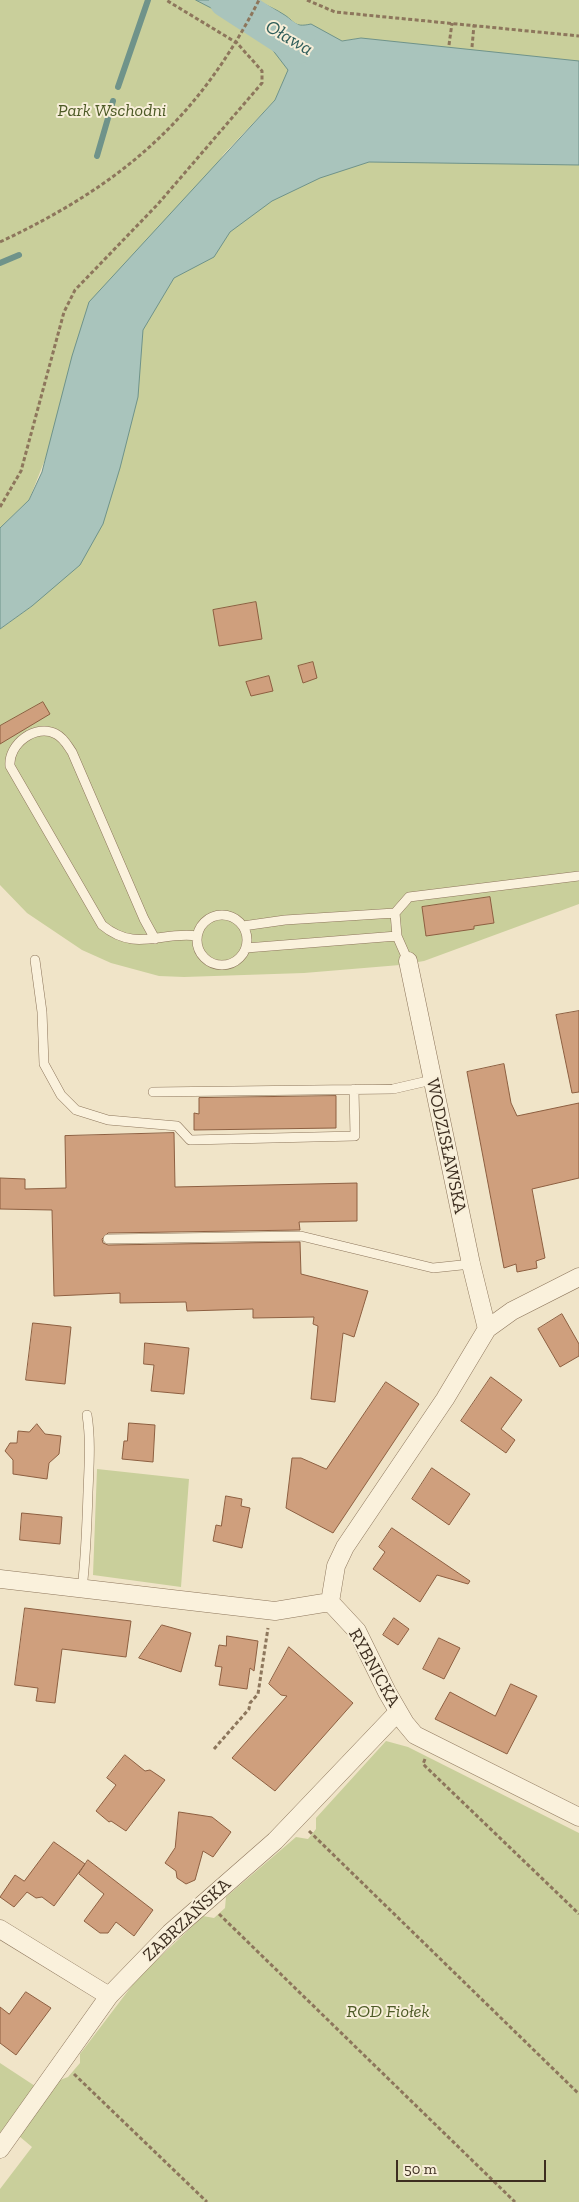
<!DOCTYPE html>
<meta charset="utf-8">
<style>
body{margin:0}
#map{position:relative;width:579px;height:2202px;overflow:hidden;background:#f0e4c8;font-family:"Zilla Slab",serif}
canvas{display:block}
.scale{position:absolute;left:396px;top:2160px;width:150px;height:22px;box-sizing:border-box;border:2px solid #3d2e20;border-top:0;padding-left:6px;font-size:15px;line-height:18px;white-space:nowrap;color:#3d2e20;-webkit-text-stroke:4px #f7eed8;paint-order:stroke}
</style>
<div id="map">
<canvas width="579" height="2202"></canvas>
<div class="scale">50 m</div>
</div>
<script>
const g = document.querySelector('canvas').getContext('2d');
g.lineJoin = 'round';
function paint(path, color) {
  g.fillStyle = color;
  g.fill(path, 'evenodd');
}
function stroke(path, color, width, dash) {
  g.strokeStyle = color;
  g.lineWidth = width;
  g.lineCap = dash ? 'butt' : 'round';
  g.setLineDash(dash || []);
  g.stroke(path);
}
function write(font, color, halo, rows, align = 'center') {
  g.font = font + ' "Zilla Slab",serif';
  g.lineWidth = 4;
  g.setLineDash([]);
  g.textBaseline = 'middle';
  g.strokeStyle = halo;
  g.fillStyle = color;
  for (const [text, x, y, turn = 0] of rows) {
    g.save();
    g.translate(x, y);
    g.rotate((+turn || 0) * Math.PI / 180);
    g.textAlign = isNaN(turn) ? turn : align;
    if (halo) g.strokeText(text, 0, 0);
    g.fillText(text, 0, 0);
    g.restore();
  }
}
paint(new Path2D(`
 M0 0H579V81L361 38 300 47 275 100 223 155 46 457 29 500 0 528Z
 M579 101V904L424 961 418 962 417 959 400 965 304 973 184 977 159 976 111 963 82 950 27 913 0 885V629L32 606 101 384 222 192Z
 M97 1469 189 1479 181 1587 93 1575Z
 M386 1741 408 1747 579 1833V2202H0V2189L32 2147 19 2136 60 2080 68 2077 80 2063V2054L137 1979 203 1916 214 1918 225 1908 226 1897 296 1837 308 1839 316 1829V1818Z
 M0 2063 35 2086 0 2133Z`), '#c9cf9b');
const water = new Path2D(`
 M196 0H252L241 23Z
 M264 4C270 7 277 10 283 14 295 21 293 28 311 24L342 41 361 38 579 61V165L369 162 320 178 272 201 230 232 214 257 174 278 143 330 138 397 120 468 103 524 80 565 32 606 0 629V528L29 500 42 472 72 356 89 302 275 100 288 70 265 40 252 27Z`);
paint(water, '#a9c4bc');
stroke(water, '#6f938a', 1);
stroke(new Path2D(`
 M118 87 148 0
 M97 156 113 101
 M0 263 19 255`), '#6f938a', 6);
stroke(new Path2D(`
 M227 0 298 46`), '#a9c4bc', 36);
const building = new Path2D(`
 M256 602 262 639 219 646 213 610Z
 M313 662 317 678 303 683 298 666Z
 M269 676 273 691 251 696 246 682Z
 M43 702 50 714 0 744V726Z
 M490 897 494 923 474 926V929L426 936 422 907Z
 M579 1011V1092L572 1093 556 1015Z
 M504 1064 511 1103 517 1116 579 1103V1178L532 1189 545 1258 536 1261 537 1268 517 1272 516 1264 504 1268 467 1072Z
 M336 1096V1128L194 1130V1113L199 1114V1098Z
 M174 1133 175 1187 357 1183V1221L299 1222 300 1230 108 1233 102 1239 103 1243 108 1245 300 1242 301 1274 368 1291 354 1337 343 1333 335 1402 311 1399 318 1326 313 1324 314 1317 253 1318V1309L187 1311 186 1302 120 1303V1293L54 1296 52 1210 0 1209V1178L25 1179V1189L66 1188 65 1136Z
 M562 1314 579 1344V1356L560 1367 538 1329Z
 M33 1323 71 1327 65 1384 26 1380Z
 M145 1343 189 1348 184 1394 151 1391 154 1365 144 1364Z
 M491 1377 522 1400 501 1429 515 1440 506 1453 461 1421Z
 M386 1382 419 1404 333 1533 286 1508 292 1458H301L326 1469Z
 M129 1423 155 1425 153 1462 122 1459 124 1441H127Z
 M37 1424 45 1434 61 1436 59 1454 49 1463 47 1479 13 1474V1460L5 1451 10 1443H17L18 1431 29 1432Z
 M432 1468 470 1494 449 1525 412 1499Z
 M226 1496 242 1499 241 1506 250 1508 242 1548 213 1541 216 1525 221 1526Z
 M22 1513 62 1517 60 1544 20 1540Z
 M392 1528 470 1581 468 1584 437 1575 420 1602 373 1569 385 1552 379 1547Z
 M25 1608 131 1621 126 1657 62 1649 55 1703 36 1701 38 1688 15 1685Z
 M394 1618 409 1629 398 1645 383 1635Z
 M162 1625 191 1633 181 1672 139 1658Z
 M227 1636 258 1641 254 1671 250 1668 247 1689 219 1685 222 1667 215 1666 219 1645 226 1646Z
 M439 1638 460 1648 444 1679 423 1669Z
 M289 1647 353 1703 275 1791 232 1758 287 1696 281 1695 269 1684Z
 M511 1684 537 1696 507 1754 435 1719 450 1692 495 1716Z
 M125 1755 145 1771 150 1770 165 1780 126 1831 111 1821 109 1822 96 1811 116 1785 107 1778Z
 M179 1812 212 1817 231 1832 213 1857 203 1851 195 1880 186 1884 177 1878 176 1871 165 1863 175 1848Z
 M54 1842 85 1864 54 1906 42 1897 36 1898 27 1892 14 1907 0 1897 15 1875 24 1881Z
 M88 1860 153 1910 134 1936 116 1922 108 1933H100L84 1921 104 1894 79 1874Z
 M26 1992 51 2008 16 2055 0 2043V2007L9 2014Z`);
paint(building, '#cf9f7d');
stroke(building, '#8d5f41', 1);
const lane = new Path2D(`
 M197 940a25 25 0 1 1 50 0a25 25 0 1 1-50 0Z
 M243 926 285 920 395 913
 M155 939 144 919 72 752C67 745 64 738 56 734 36 723 8 744 10 766L102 925C136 953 160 931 197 936
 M246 948 397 936
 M35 960 42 1012 44 1064 61 1095 76 1110 108 1120 177 1126 190 1140 355 1136 354 1089
 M408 961 397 936 395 913 409 897 579 876
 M153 1092 393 1089 432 1080
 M108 1239 301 1236 433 1268 471 1264
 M82 1589C86 1556 87 1524 88 1492 89 1466 91 1440 87 1415`);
const street = new Path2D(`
 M408 961 471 1264 487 1329
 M0 1579 275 1611 330 1602 357 1631 387 1692 405 1723 415 1735 579 1817
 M330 1602 336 1566 345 1547 445 1399 487 1329 512 1311 579 1277
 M0 1929 109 1996
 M0 2149 109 1996 170 1933 275 1841 398 1712`);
stroke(lane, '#8d765c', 10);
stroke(street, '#8d765c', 19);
stroke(new Path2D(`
 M307 0 335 12 579 36
 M449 45 452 23
 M472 47 474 25
 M0 242C121 185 198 120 259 0
 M0 507 21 471 64 312 75 290 158 204 262 83V71L237 43 166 0
 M214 1749 249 1709 250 1703 258 1694 268 1628
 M425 1759 423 1764 579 1914
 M309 1831 579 2094
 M219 1914 515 2202
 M74 2074 207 2202`), '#8d765c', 3, [4, 2.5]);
stroke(lane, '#faf1dc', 9);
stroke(street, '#faf1dc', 18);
write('italic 18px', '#4d5a26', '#f7eed8', [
 ["Park Wschodni",112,111],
 ["ROD Fiołek",388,2012]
]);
write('18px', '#3d2e20', '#f7eed8', [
 ["WODZISŁAWSKA",446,1146,78],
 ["RYBNICKA",374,1668,61],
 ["ZABRZAŃSKA",187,1920,-43]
]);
write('italic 19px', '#2f5d5a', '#f7eed8', [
 ["Oława",289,38,30]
]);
</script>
